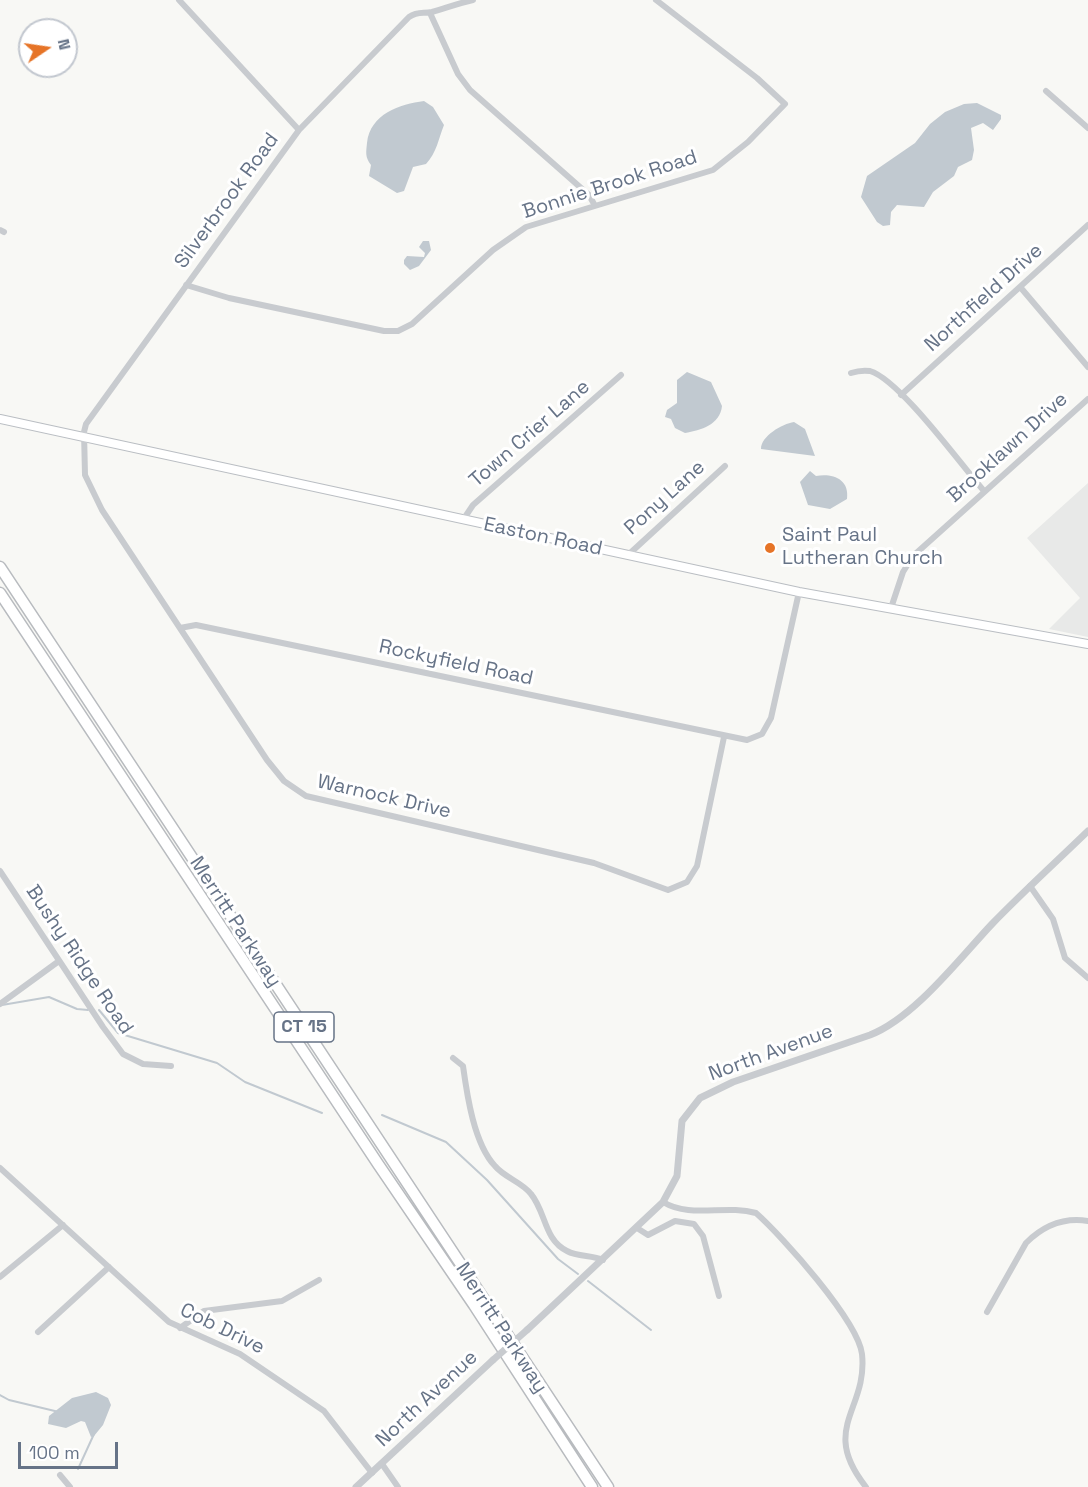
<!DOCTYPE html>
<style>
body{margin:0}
#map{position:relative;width:1088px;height:1487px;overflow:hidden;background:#f8f8f5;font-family:"Space Grotesk",sans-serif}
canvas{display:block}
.north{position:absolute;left:18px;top:18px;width:60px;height:60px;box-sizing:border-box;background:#fff;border:2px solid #c2c7cf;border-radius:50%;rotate:77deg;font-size:16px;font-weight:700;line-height:24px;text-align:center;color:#667387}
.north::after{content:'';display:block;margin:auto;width:21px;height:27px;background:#e67427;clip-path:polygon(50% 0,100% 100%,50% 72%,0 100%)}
.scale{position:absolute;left:18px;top:1442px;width:100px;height:27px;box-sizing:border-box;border:3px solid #667387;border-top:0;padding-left:8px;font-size:18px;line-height:21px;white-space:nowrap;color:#667387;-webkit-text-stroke:4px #fff;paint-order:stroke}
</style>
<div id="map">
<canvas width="1088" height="1487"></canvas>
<div class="north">N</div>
<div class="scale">100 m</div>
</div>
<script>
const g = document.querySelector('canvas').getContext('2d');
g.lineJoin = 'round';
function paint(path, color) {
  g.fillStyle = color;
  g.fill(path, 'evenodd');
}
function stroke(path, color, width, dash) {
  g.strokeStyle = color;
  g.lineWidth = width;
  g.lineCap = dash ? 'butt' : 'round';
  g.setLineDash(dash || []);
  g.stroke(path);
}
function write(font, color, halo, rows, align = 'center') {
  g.font = font + ' "Space Grotesk",sans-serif';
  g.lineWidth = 6;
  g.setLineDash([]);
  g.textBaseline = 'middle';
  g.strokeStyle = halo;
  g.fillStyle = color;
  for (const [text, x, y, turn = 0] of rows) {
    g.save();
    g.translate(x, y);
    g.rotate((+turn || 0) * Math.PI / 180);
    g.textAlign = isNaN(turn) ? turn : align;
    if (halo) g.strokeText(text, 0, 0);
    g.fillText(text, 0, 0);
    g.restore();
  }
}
paint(new Path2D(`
 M1088 483V637L1049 629 1080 598 1027 538Z`), '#e8e9e8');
paint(new Path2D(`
 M424 101 433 107 444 125C438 140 437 152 426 164L413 167 404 191 397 193 369 176 371 165C365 157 366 153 367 143 370 114 400 104 424 101Z
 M977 103 1001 115V119L993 130 983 123 971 128 974 150 972 160 958 167 954 176 933 192 924 207 897 205 891 212 890 225 883 226 877 222 861 197 867 176 915 143 930 124 945 112 964 104Z
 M423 241H429L431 250 419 266 410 270 404 264V260L407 256 424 257 425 253 419 247Z
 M687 372 711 382 722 406C720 425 701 430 685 433L675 428 671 419 665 417 667 410 677 403V380Z
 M794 422 805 429 815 456 761 449C761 436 782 424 794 422Z
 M810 471 816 476C831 473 850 478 847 499L830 509 808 505 800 482Z
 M96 1392 108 1398 111 1405 103 1425 94 1436 91 1437 85 1422 81 1421 66 1428 48 1424 49 1416 72 1398Z`), '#c1c9d0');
stroke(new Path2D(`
 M2 1005 49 997 77 1009 88 1010
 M99 1010 118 1033 217 1063 245 1082 322 1113
 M382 1115 446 1142 487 1180 558 1259 578 1274
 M588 1281 651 1330
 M0 1395 9 1400 59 1412
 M78 1469 94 1434`), '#c1c9d0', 2);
const secondary = new Path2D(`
 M0 419 799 592 1088 644`);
const motorway = new Path2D(`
 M0 567 608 1487
 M0 593 378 1164 474 1305 592 1487`);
stroke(secondary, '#babec3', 10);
stroke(motorway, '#b8bbbf', 13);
stroke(new Path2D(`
 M179 0 299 130
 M473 0C459 3 446 8 432 12 423 14 418 11 409 17L299 130 86 424 84 432 85 475 102 510 267 760 284 781 306 796 594 863 668 890 687 882 697 866 724 737
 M430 13 458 74 470 90 589 195 594 204
 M1046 91 1088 128
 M0 230 4 232
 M186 285 229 298 384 331H398L412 324 493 250 526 227 713 170 748 142 785 104 757 78 656 0
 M1021 288 1088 367
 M851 373C857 371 863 370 870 371 900 380 961 465 984 491
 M901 395 1088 225
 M463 520 473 505 621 375
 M628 555 725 466
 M891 608 903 572 913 556 1088 399
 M180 628 196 625 747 740 762 734 771 718 799 592
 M0 871 103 1027 123 1054 143 1064 171 1066
 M1030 886 1053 919 1065 958 1088 978
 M0 1004 59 961
 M453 1058 463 1066C467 1095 474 1144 495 1166 505 1178 522 1182 531 1194 546 1212 544 1240 567 1251 578 1257 592 1255 603 1260
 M0 1168 169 1322 240 1354 324 1411 372 1473
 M663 1202C691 1219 725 1204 756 1213 782 1236 858 1321 862 1354 868 1410 819 1428 866 1487
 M637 1228 648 1235 675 1221 694 1224 703 1236 719 1296
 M0 1277 63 1225
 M987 1312 1026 1243C1043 1226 1063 1217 1088 1221
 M180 1328 204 1311 282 1301 319 1280
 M38 1332 109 1267
 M382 1464 398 1487
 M60 1475 70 1487`), '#c8cbcf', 6);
stroke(new Path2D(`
 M527 1330 663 1202 677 1176 682 1121 700 1098 733 1082 870 1035C914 1018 959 959 992 924 1023 892 1056 862 1088 831
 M356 1487 493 1360`), '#c8cbcf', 7);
stroke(secondary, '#fff', 8);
stroke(motorway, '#fff', 10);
stroke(new Path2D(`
 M493 1360 527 1330`), '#c8cbcf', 7);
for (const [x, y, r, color] of [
 [770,548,6,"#e67427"]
]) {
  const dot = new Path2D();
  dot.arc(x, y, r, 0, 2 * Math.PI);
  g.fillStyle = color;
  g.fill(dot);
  stroke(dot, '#fff', 2);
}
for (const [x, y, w] of [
 [304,1027,60]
]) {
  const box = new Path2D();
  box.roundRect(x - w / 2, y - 15, w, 30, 4.5);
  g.fillStyle = '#fff';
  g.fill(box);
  stroke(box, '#667387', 1.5);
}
write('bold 18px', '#667387', null, [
 ["CT 15",304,1027]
]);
write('20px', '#667387', '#fff', [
 ["Bonnie Brook Road",610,185,-18],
 ["Silverbrook Road",227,201,-54],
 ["Northfield Drive",984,298,-42],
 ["Town Crier Lane",530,434,-41],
 ["Brooklawn Drive",1008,448,-42],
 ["Pony Lane",665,498,-42],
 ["Easton Road",543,537,12],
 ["Rockyfield Road",456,663,12],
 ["Warnock Drive",384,797,13],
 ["Merritt Parkway",235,922,57],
 ["Bushy Ridge Road",79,960,56],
 ["North Avenue",771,1053,-20],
 ["Merritt Parkway",501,1328,57],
 ["Cob Drive",222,1329,26],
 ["North Avenue",427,1399,-43]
]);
write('20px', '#667387', '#fff', [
 ["Saint Paul",782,536],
 ["Lutheran Church",782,559]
], 'left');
</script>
